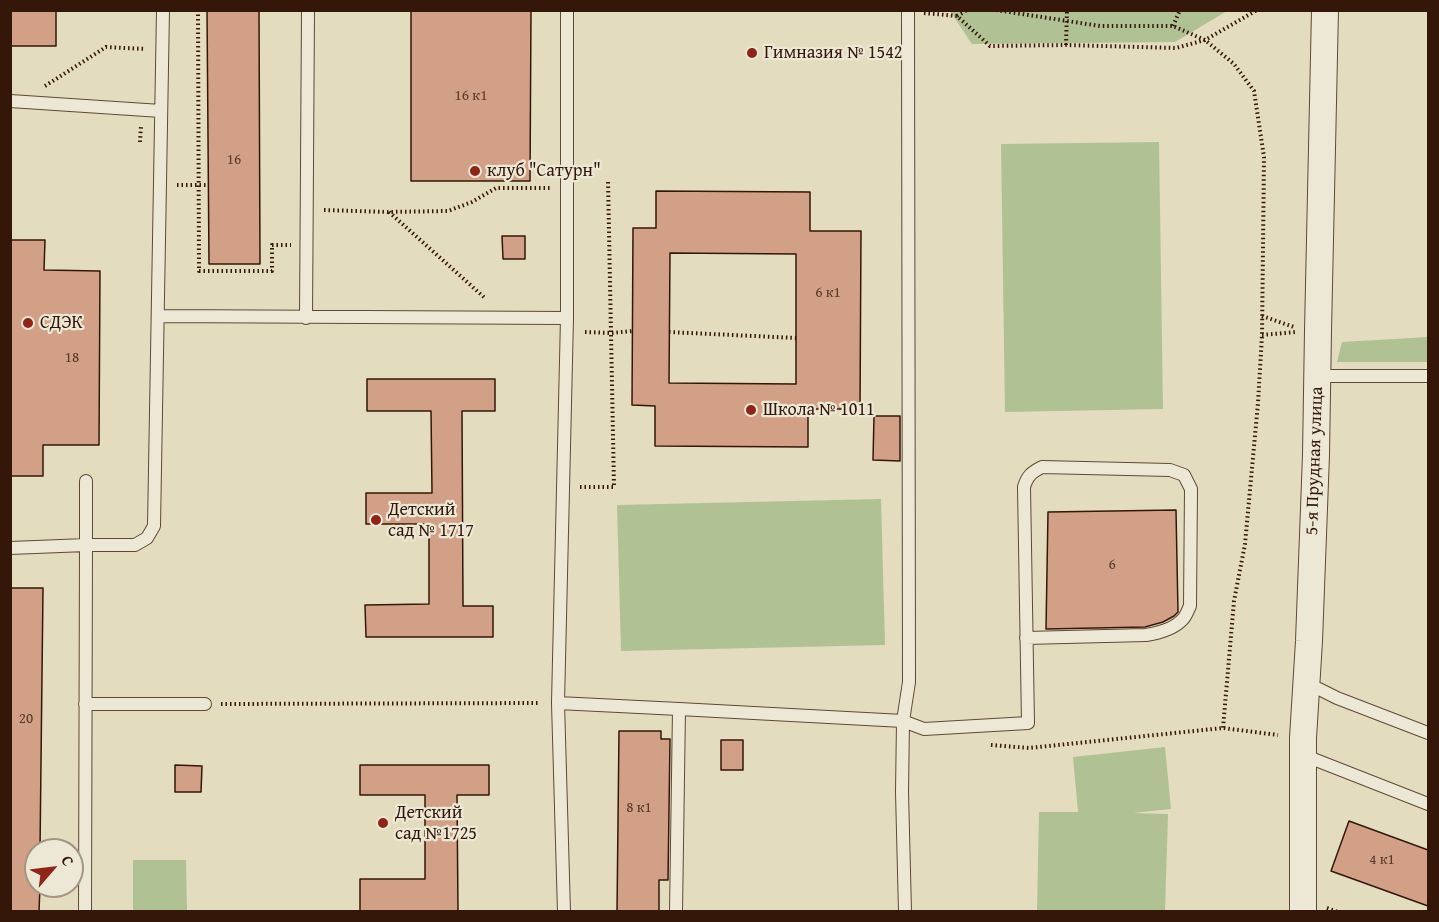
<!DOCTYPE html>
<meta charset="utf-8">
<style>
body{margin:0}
#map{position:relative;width:1439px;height:922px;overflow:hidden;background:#e4dcbe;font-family:"Gentium Book Plus",serif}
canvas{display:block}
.frame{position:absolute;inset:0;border:12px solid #341709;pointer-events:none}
.north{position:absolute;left:24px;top:838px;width:60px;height:60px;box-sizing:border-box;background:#ede8d5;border:2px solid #a39483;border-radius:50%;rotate:62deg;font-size:16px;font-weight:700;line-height:24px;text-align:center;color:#341709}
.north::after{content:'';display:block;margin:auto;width:21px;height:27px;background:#8f2418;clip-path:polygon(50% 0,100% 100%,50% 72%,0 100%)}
</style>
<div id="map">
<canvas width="1439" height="922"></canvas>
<div class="frame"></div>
<div class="north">С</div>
</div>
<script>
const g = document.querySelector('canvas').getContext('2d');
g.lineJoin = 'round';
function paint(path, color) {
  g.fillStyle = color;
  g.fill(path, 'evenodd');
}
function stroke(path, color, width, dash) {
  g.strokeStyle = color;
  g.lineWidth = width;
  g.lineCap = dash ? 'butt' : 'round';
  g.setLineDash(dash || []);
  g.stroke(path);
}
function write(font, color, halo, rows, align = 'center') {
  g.font = font + ' "Gentium Book Plus",serif';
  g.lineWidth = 4.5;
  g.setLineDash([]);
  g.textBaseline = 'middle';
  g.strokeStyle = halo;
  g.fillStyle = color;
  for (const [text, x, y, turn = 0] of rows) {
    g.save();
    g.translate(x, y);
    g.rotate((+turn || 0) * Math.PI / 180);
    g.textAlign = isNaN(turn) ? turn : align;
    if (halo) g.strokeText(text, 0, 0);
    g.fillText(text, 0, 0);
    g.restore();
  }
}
paint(new Path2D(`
 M950 11H1227L1175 42 972 44Z
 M1159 142 1163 409 1005 412 1001 144Z
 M1428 337V362H1337L1342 342Z
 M881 499 885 645 621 651 617 505Z
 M1165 747 1171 809 1133 813 1168 814 1165 911H1037L1039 812H1078L1073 757Z
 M133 860H186L187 911H133Z`), '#b0c194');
const building = new Path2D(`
 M10 10H56V46H10Z
 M207 10H259L260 264H209Z
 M411 10H531L530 181H411Z
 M656 191 810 192V231H861L860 409H808V447L655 446V406L632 405 633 228H656ZM670 253 796 254V384L669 383Z
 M502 236H525V259H503Z
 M10 240H45L44 270 100 271 99 445H43V476H10Z
 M367 379H495V411H462L463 606H493V637H366L365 605 429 604V524H366V493H432L431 411H367Z
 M874 416H900V461L873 460Z
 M1176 510 1178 612 1174 616 1163 622 1145 627 1046 629 1048 512Z
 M10 588H43L40 850H36V886H40L39 912H10Z
 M619 731H661V739H670L668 880H659V912H617Z
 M721 740H743V770H721Z
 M175 765 202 766 201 792H175Z
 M360 765H489V795H457L458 912 360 911V879H425V795H360Z
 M1349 821 1428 850V906L1331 871Z`);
paint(building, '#d1a087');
stroke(building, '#341709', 1.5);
const service = new Path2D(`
 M10 101 161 111
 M158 316 567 318
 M306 318 308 10
 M1318 376H1428
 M86 481V545H135L147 538 154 526 163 10
 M10 548 86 545 85 912
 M1307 686 1319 689 1337 698 1428 733
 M558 703 679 709 676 912
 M85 704H205
 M679 709 903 721 924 729 1028 723 1024 487C1027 476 1032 472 1042 467L1170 470 1184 475 1191 489 1190 606C1188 610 1186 616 1183 619 1174 629 1159 633 1146 635L1026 638
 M1303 755 1428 804
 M564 912 558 703 567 318V10
 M905 912 902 792 903 721 909 682 908 10`);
const minor = new Path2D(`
 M1303 912V738L1309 641 1316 455 1318 331 1325 10`);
stroke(service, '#604836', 14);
stroke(minor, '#604836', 28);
stroke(new Path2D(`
 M198 10 199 271H272V245H291
 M996 10 1100 26H1173L1205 40 1234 64 1254 91 1264 157 1262 335 1258 403 1245 544 1234 601 1223 728
 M924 13 957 16 990 46 1066 45 1176 48 1205 40 1257 10
 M957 16 967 10
 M1173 26 1180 10
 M1066 45 1067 10
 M45 86 106 47 146 49
 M140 142 141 125
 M177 185H208
 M324 210 388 212 448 211 472 202 496 188H551
 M389 212 486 299
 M1262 316 1294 327
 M585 332 611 333 633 331
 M669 332 796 338
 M1262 335 1296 332
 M580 487H614L608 180
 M221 704 540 703
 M991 745 1029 748 1223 728 1278 735
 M1327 908 1338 912`), '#341709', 4, [1.5, 3]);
stroke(service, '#ede8d5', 12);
stroke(minor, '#ede8d5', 26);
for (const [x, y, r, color] of [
 [752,53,6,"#8f2418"],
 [475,171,6,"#8f2418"],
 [28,323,6,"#8f2418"],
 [751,410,6,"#8f2418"],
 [376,520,6,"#8f2418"],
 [383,823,6,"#8f2418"]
]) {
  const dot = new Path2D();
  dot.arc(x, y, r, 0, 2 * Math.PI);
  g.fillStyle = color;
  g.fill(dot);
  stroke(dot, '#ede8d5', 2);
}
write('15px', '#5b3928', null, [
 ["16 к1",471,96],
 ["16",234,160],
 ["6 к1",828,293],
 ["18",72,358],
 ["6",1112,565],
 ["20",26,719],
 ["8 к1",639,808],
 ["4 к1",1382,860]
]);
write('18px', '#341709', '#ede8d5', [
 ["Гимназия № 1542",764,53],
 ["клуб \"Сатурн\"",487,171],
 ["СДЭК",40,323],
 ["Школа № 1011",763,410],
 ["Детский",388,510],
 ["сад № 1717",388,531],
 ["Детский",395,813],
 ["сад №1725",395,834]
], 'left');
write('18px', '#341709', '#ede8d5', [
 ["5-я Прудная улица",1315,461,-88]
]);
</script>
